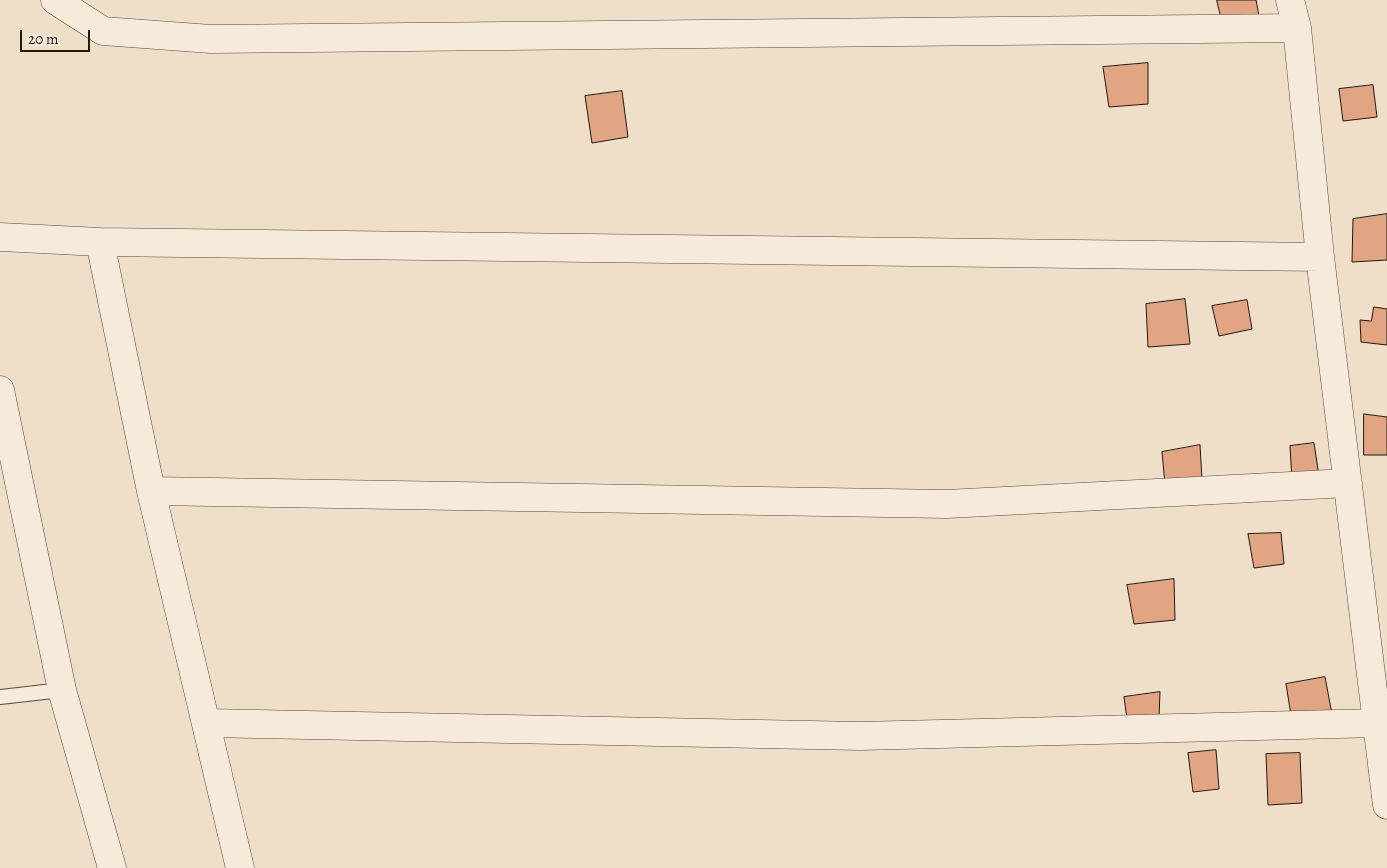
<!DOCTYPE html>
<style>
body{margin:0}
#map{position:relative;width:1387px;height:868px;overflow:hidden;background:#efdfc8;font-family:Alegreya,serif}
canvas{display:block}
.scale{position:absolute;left:20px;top:30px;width:70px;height:22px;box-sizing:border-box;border:2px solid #231810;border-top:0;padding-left:6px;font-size:15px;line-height:18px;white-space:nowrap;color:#231810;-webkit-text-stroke:4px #f5eadb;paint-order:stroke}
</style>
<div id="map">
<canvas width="1387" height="868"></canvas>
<div class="scale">20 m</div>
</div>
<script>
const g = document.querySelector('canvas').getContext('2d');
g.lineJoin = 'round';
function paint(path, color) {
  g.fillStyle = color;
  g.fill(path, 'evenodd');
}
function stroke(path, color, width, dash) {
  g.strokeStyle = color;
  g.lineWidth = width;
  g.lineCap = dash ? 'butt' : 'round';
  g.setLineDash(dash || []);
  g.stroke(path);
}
const building = new Path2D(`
 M1217 0H1256L1259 16 1222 21Z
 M1148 63V104L1109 107 1103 67Z
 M1373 85 1377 117 1343 121 1339 89Z
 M622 91 628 137 592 143 585 96Z
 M1387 214V260L1352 262 1353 219Z
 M1185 299 1190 344 1148 347 1146 304Z
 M1247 300 1252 329 1219 336 1212 306Z
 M1374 307 1387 309V345L1361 342 1360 320 1371 321Z
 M1364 414 1387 417V455H1364Z
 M1314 443 1319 476 1292 480 1290 446Z
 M1200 445 1202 480 1165 484 1162 452Z
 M1281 533 1284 564 1254 568 1248 534Z
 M1174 579 1175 620 1134 624 1127 585Z
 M1325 677 1332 714 1292 721 1286 684Z
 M1160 692 1159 718 1127 719 1124 697Z
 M1216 750 1219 789 1193 792 1188 753Z
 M1300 753 1302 803 1268 805 1266 754Z`);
paint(building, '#e1a583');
stroke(building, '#231810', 1);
const lane = new Path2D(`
 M0 697 62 690`);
const street = new Path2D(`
 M55 0 103 31 211 39 1297 28
 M1290 0 1297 28 1320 257 1387 805
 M0 237 100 242 1320 257
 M100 242 151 491 240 868
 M0 390 62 690 112 868
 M151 491 947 504 1348 483
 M206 723 860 736 1377 723`);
stroke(lane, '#564a3e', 16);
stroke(street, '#564a3e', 29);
stroke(lane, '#f5eadb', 14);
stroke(street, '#f5eadb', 28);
</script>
